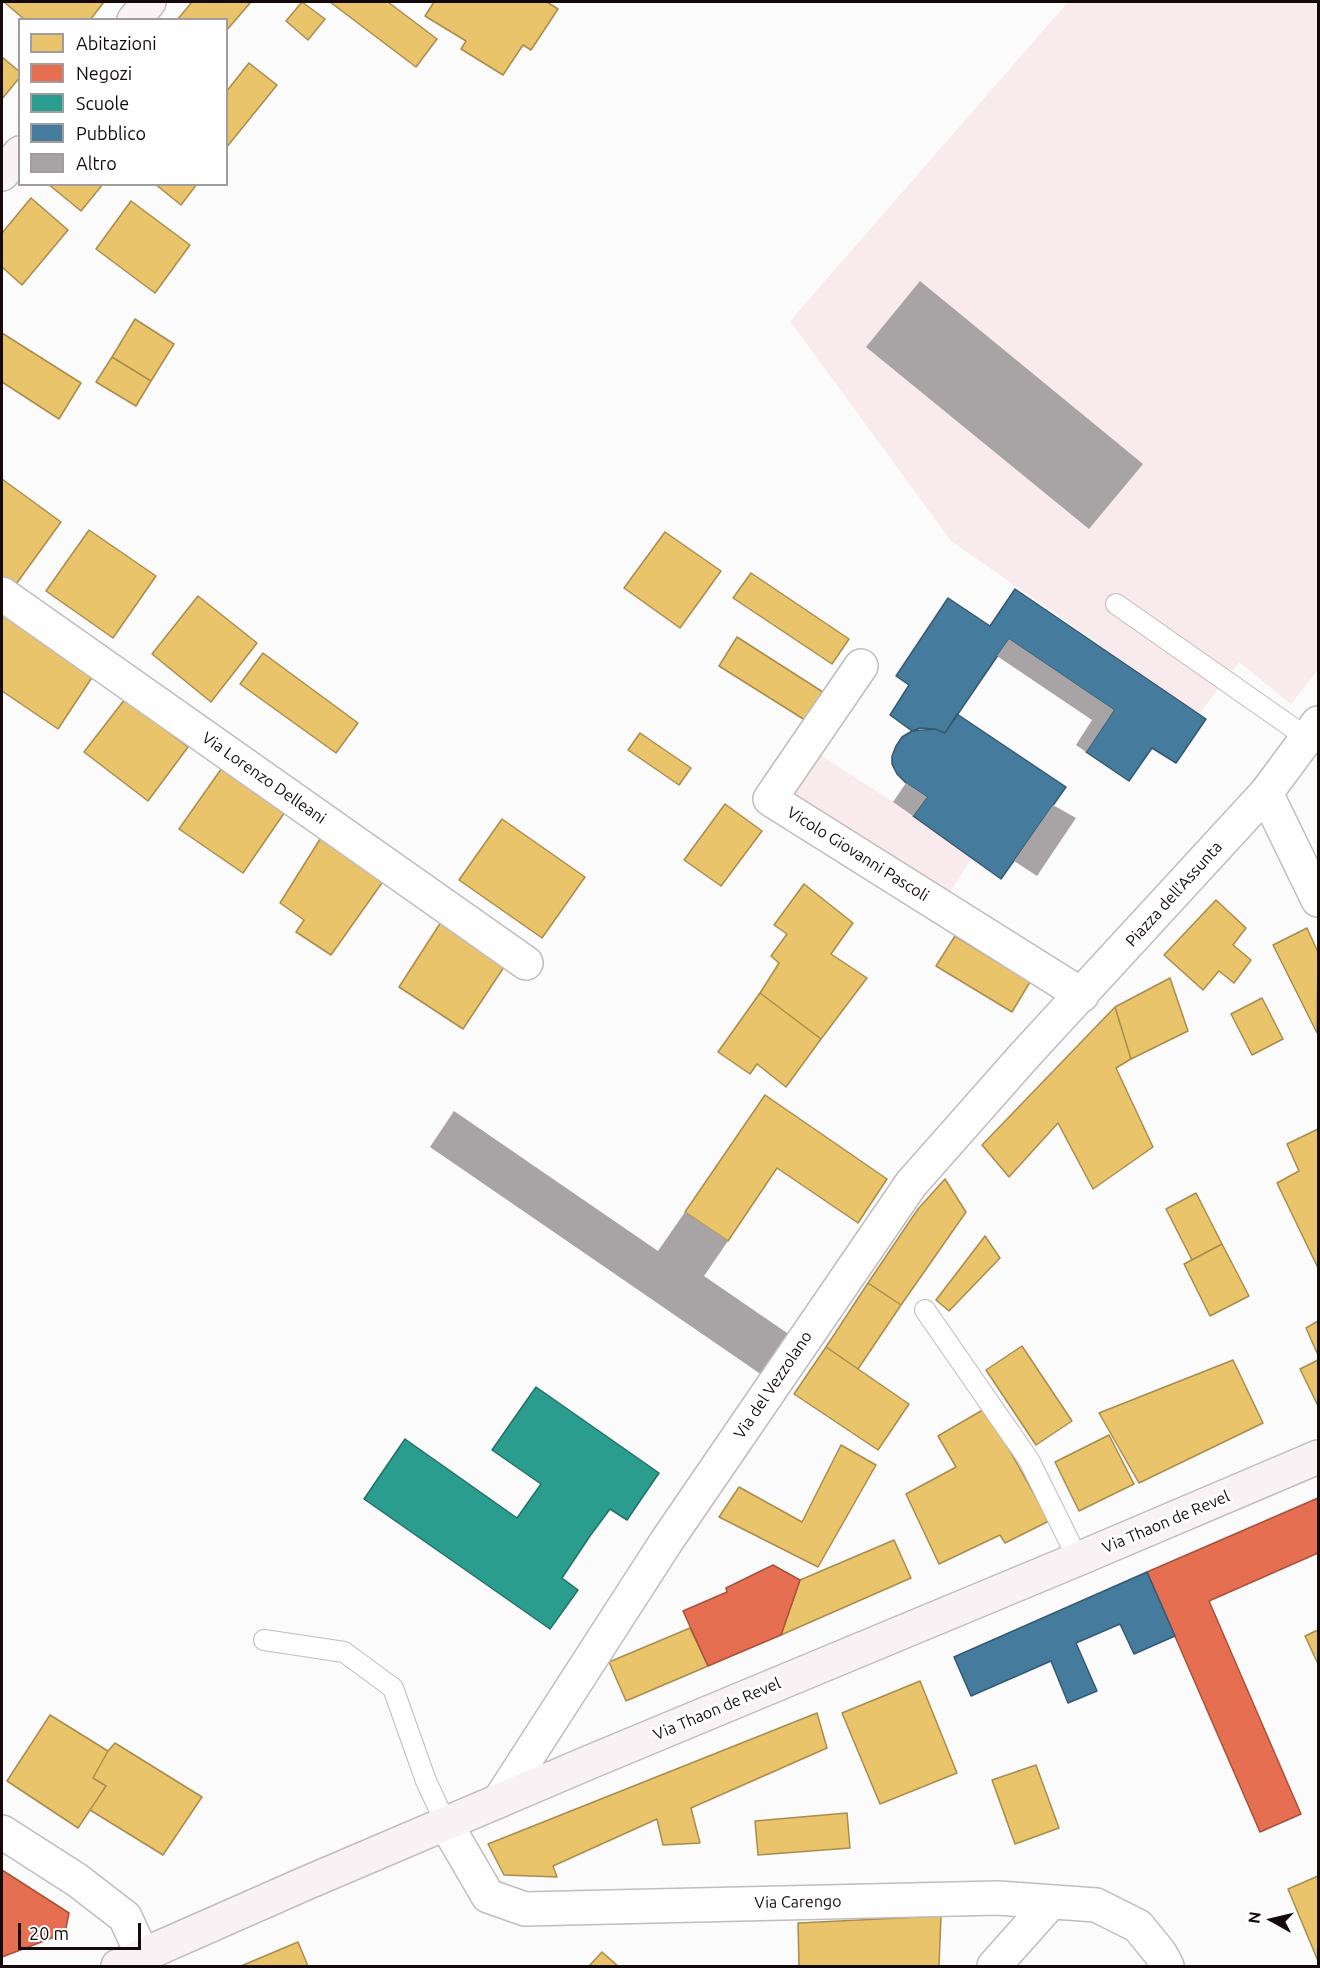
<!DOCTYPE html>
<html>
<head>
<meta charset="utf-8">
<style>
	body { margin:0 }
	#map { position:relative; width:1320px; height:1968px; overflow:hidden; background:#fbfbfb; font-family:Ubuntu,sans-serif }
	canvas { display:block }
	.frame { position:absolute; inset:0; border:3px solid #140a0c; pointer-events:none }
	.legend { position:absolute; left:18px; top:18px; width:210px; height:168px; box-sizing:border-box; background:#fff; border:2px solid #a19d9e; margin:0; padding:8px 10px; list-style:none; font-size:18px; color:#140a0c }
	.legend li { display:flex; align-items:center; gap:12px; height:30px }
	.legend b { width:30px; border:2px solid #a19d9e }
	.north { position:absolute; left:1242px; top:1890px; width:60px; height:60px; -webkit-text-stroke:4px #fff; paint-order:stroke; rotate:278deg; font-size:16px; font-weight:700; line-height:24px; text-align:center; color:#140a0c }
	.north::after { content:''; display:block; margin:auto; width:21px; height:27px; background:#140a0c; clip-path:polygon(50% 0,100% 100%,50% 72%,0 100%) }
	.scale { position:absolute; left:18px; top:1923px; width:123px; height:27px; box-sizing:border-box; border:3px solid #140a0c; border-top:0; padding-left:8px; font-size:18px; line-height:21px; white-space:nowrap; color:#140a0c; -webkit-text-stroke:4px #fff; paint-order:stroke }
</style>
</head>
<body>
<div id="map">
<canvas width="1320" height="1968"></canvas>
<div class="frame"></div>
<ul class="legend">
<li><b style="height:16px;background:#e9c46a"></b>Abitazioni</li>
<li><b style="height:16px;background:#e76f51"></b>Negozi</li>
<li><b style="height:16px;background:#2a9d8f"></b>Scuole</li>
<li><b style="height:16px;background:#457b9d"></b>Pubblico</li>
<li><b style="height:16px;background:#a8a3a4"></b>Altro</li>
</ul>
<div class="north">N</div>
<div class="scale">20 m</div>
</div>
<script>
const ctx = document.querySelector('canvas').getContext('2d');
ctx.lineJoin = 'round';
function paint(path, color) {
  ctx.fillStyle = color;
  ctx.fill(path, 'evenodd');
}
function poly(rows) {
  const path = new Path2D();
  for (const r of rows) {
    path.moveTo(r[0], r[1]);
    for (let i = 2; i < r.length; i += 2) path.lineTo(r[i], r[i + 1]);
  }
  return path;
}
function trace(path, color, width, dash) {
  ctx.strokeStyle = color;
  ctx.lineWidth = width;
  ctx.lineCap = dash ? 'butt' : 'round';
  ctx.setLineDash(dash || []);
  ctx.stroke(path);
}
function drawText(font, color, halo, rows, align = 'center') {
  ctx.font = font + ' Ubuntu,sans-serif';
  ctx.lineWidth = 6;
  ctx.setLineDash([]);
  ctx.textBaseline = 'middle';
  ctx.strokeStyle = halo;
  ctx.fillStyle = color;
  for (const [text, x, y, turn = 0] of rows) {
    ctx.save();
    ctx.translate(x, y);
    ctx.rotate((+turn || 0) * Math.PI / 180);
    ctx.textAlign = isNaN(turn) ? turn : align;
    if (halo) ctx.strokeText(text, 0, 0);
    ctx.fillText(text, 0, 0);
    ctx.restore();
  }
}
const green = poly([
	[1068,2,1318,2,1318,670,1291,704,1239,662,1199,714,951,541,790,321],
	[814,751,893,802,972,858,943,903,785,792]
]);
const homes = poly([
	[4,2,104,2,90,20,25,20,4,2],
	[192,2,251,2,226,31,226,20,177,20,192,2],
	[302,2,325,19,308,40,286,21,302,2],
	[330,2,388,2,437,39,416,67,330,2],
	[434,2,547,2,558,9,531,50,523,45,503,75,461,49,466,41,425,16,434,2],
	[2,57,20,72,20,77,2,99,2,57],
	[249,63,277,85,226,148,226,92,249,63],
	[48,184,103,184,81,211,48,184],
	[155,184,197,184,181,205,155,184],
	[31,198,68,230,22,285,2,267,2,233,31,198],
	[131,201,190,245,155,293,96,249,131,201],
	[135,319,174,344,151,381,112,357,135,319],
	[2,333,81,383,59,419,2,382,2,333],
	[112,357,151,381,136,406,96,382,112,357],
	[2,479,61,522,14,587,2,578,2,479],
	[89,530,156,576,113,638,46,591,89,530],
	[665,532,721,571,680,628,624,588,665,532],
	[751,573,849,639,832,664,733,598,751,573],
	[198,596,257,643,211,702,152,654,198,596],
	[2,614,93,676,58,729,2,691,2,614],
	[737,637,826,694,808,722,719,666,737,637],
	[263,653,358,723,336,753,240,684,263,653],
	[125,699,188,747,148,801,84,752,125,699],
	[640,733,691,768,679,785,628,750,640,733],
	[224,765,287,809,243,873,179,829,224,765],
	[725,804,762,831,721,886,684,860,725,804],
	[502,819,585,877,542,938,459,880,502,819],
	[322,836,384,880,331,955,296,932,304,920,280,903,322,836],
	[804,884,853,923,831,954,867,978,821,1039,760,993,779,963,771,956,787,934,774,925,804,884],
	[1216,900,1246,928,1233,945,1251,960,1234,983,1219,971,1203,990,1164,955,1216,900],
	[441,922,506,964,463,1029,399,987,441,922],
	[1307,928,1318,952,1317,1033,1273,945,1307,928],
	[955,936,1030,982,1012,1012,936,966,955,936],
	[1170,978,1188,1031,1131,1059,1115,1007,1170,978],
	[760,993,821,1039,786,1087,757,1064,750,1074,718,1052,760,993],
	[1262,998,1283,1039,1252,1055,1231,1014,1262,998],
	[1115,1007,1131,1059,1116,1068,1153,1147,1093,1189,1058,1123,1009,1177,982,1145,1115,1007],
	[765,1095,887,1179,858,1223,777,1168,728,1241,685,1212,765,1095],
	[1318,1129,1318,1268,1277,1183,1299,1171,1287,1144,1318,1129],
	[945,1179,966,1212,901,1305,868,1283,918,1209,945,1179],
	[1196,1193,1222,1244,1192,1260,1166,1209,1196,1193],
	[985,1236,1000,1258,949,1311,936,1300,985,1236],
	[1222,1244,1249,1296,1210,1316,1184,1264,1222,1244],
	[868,1283,901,1305,858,1369,826,1347,868,1283],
	[1318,1321,1318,1355,1306,1328,1318,1321],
	[1022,1346,1072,1421,1036,1445,986,1370,1022,1346],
	[826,1347,909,1404,878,1450,794,1394,826,1347],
	[1233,1360,1263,1423,1139,1483,1099,1413,1233,1360],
	[1318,1360,1318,1406,1300,1369,1318,1360],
	[986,1408,1049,1521,1005,1543,1000,1535,939,1564,906,1494,956,1467,938,1436,986,1408],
	[1109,1435,1134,1484,1079,1511,1055,1462,1109,1435],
	[841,1445,876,1465,818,1567,719,1517,739,1487,802,1522,841,1445],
	[894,1540,911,1578,781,1635,800,1580,894,1540],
	[690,1628,708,1666,626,1701,609,1662,690,1628],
	[1318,1630,1318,1664,1305,1636,1318,1630],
	[920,1681,957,1773,880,1804,842,1713,920,1681],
	[817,1713,827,1748,691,1808,700,1843,663,1845,657,1819,553,1866,557,1877,504,1875,488,1844,817,1713],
	[50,1715,108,1751,93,1778,106,1786,78,1828,7,1781,50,1715],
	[115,1743,202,1797,163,1855,90,1810,106,1786,93,1778,108,1751,115,1743],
	[1036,1765,1059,1828,1015,1844,992,1780,1036,1765],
	[847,1813,850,1848,758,1855,755,1821,847,1813],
	[1318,1876,1318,1961,1288,1889,1318,1876],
	[941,1916,939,1966,799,1966,798,1923,941,1916],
	[298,1942,308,1966,241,1966,298,1942],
	[602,1952,618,1966,589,1966,602,1952]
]);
const shops = poly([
	[1318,1498,1318,1553,1209,1601,1301,1814,1260,1832,1147,1572,1318,1498],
	[773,1565,800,1580,781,1635,708,1666,683,1611,727,1592,726,1588,773,1565],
	[2,1870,69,1913,65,1933,2,1957,2,1870]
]);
const schools = poly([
	[536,1387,659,1473,627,1520,610,1509,590,1536,562,1578,578,1590,550,1629,364,1499,405,1439,517,1518,541,1484,492,1450,536,1387]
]);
const public = poly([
	[1015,589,1206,719,1176,763,1152,748,1129,781,1086,752,1114,710,1009,639,945,733,935,729,912,731,890,715,909,685,896,676,948,598,990,626,1015,589],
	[957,714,1066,787,1001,879,913,816,927,797,906,783,897,774,892,764,892,756,896,746,902,737,912,731,920,728,935,729,945,733,957,714],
	[1147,1572,1175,1636,1134,1654,1120,1624,1076,1643,1097,1691,1068,1703,1051,1661,971,1696,954,1657,1147,1572]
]);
const building = poly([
	[920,281,1143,464,1089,529,866,347],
	[1009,639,1114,710,1086,752,1076,745,1092,720,997,656],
	[906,783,927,797,913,816,893,802],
	[1053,805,1076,818,1037,876,1014,861],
	[454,1111,658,1251,685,1212,728,1241,704,1276,790,1335,762,1375,430,1147]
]);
const lane = poly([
	[1116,604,1306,737],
	[925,1310,1029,1460,1078,1559],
	[264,1640,344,1652,393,1688,426,1781,446,1824]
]);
const street = poly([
	[2,594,526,963],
	[861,666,770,799,1082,995],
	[1266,793,1318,900],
	[499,1801,666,1542,911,1184,1024,1056,1266,793,1318,723],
	[446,1824,488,1896,525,1909,998,1898,1096,1905,1138,1926,1160,1953,1167,1966],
	[2,1832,77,1880,125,1917,143,1956],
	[994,1966,1051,1902]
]);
const secondary = poly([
	[134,20,149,2],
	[2,174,20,153],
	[118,1966,304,1884,590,1762,1078,1559,1318,1457]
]);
const streetNames = [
	["Via Lorenzo Delleani",264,778,35],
	["Vicolo Giovanni Pascoli",858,854,32],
	["Piazza dell'Assunta",1174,894,-48],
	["Via del Vezzolano",773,1385,-56],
	["Via Thaon de Revel",1166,1522,-23],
	["Via Thaon de Revel",717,1709,-23],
	["Via Carengo",798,1902,-1]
];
paint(green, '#f9eaed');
paint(homes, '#e9c46a');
trace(homes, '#a98c4e', 1.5);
paint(shops, '#e76f51');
trace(shops, '#a8513c', 1.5);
paint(schools, '#2a9d8f');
trace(schools, '#237168', 1.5);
paint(public, '#457b9d');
trace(public, '#365972', 1.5);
paint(building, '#a8a3a4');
trace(lane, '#c1bcbd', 22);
trace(street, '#c1bcbd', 36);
trace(secondary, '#c1bcbd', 36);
trace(lane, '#fefefe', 20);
trace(street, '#fefefe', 33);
trace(secondary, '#f8f2f4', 33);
drawText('16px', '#140a0c', '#fff', streetNames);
</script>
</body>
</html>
